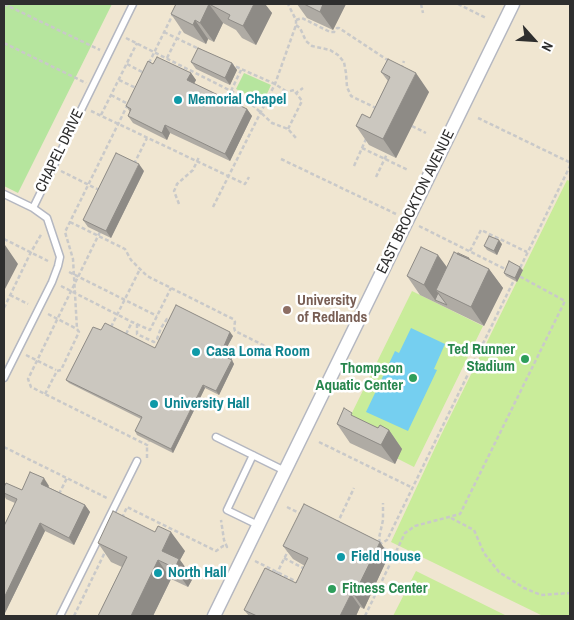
<!DOCTYPE html>
<html>
<head>
<meta charset="utf-8">
<style>
	body { margin:0 }
	#map { position:relative; width:574px; height:620px; overflow:hidden; background:#efe9e1; font-family:"Archivo Narrow",sans-serif }
	canvas { display:block }
	.frame { position:absolute; inset:0; border:5px solid #2e2e2e; pointer-events:none }
	.north { position:absolute; left:509px; top:15px; width:50px; height:50px; -webkit-text-stroke:4px #fff; paint-order:stroke; rotate:116deg; font-size:14px; font-weight:700; line-height:20px; text-align:center; color:#2e2e2e }
	.north::after { content:''; display:block; margin:auto; width:18px; height:22px; background:#2e2e2e; clip-path:polygon(50% 0,100% 100%,50% 72%,0 100%) }
</style>
</head>
<body>
<div id="map">
<canvas width="574" height="620"></canvas>
<div class="frame"></div>
<div class="north">N</div>
</div>
<script>
const ctx = document.querySelector('canvas').getContext('2d');
ctx.lineJoin = 'round';
function paint(path, color) {
  ctx.fillStyle = color;
  ctx.fill(path, 'evenodd');
}
function poly(rows) {
  const path = new Path2D();
  for (const r of rows) {
    path.moveTo(r[0], r[1]);
    for (let i = 2; i < r.length; i += 2) path.lineTo(r[i], r[i + 1]);
  }
  return path;
}
function trace(path, color, width, dash) {
  ctx.strokeStyle = color;
  ctx.lineWidth = width;
  ctx.lineCap = dash ? 'butt' : 'round';
  ctx.setLineDash(dash || []);
  ctx.stroke(path);
}
function drawText(font, color, halo, rows, align = 'center') {
  ctx.font = font + ' "Archivo Narrow",sans-serif';
  ctx.lineWidth = 5;
  ctx.setLineDash([]);
  ctx.textBaseline = 'middle';
  ctx.strokeStyle = halo;
  ctx.fillStyle = color;
  for (const [text, x, y, turn = 0] of rows) {
    ctx.save();
    ctx.translate(x, y);
    ctx.rotate((+turn || 0) * Math.PI / 180);
    ctx.textAlign = isNaN(turn) ? turn : align;
    if (halo) ctx.strokeText(text, 0, 0);
    ctx.fillText(text, 0, 0);
    ctx.restore();
  }
}
const education = poly([
	[4,4,570,4,570,616,4,616]
]);
const green = poly([
	[4,4,112,4,18,193,4,186],
	[244,73,271,85,266,96,253,100,248,95,236,89]
]);
const pitch = poly([
	[567,180,570,181,570,616,543,616,391,542,441,435],
	[412,291,483,326,414,467,343,431],
	[416,571,507,616,393,616]
]);
const water = poly([
	[411,328,445,344,434,369,437,370,408,431,366,412,395,351,399,353]
]);
const path = poly([
	[4,4,100,50],
	[421,4,423,13],
	[458,4,486,18],
	[296,20,302,18,330,32,334,32,337,28,339,28,389,61],
	[296,25,300,28,306,41,312,46,330,50,338,55,344,62,346,73,347,87,351,96,378,109],
	[164,32,201,50],
	[126,38,245,98,272,123,288,129,296,138],
	[4,43,86,83],
	[167,58,182,28],
	[149,63,173,14],
	[127,64,144,73],
	[230,64,275,84,287,92],
	[401,69,404,61],
	[119,80,136,88],
	[231,91,241,70],
	[111,95,128,104],
	[254,106,287,92,294,90,296,93,303,88],
	[91,111,245,184,249,177],
	[101,115,137,43],
	[478,118,569,162,570,166,520,268],
	[412,126,426,133],
	[288,129,302,101,296,93],
	[362,148,408,170],
	[281,159,396,214],
	[134,164,147,138],
	[354,166,366,139],
	[61,171,101,191],
	[376,177,387,154],
	[179,204,174,191,176,187,177,184,193,170,199,157],
	[213,207,275,84,296,25,296,20,288,4],
	[70,222,125,249,131,260,147,276,233,319,235,322,234,327,235,331,279,353],
	[419,226,507,270],
	[100,232,28,379,31,387,147,445,149,441],
	[4,239,48,261],
	[470,251,481,230,527,252],
	[69,272,157,316],
	[61,286,132,322,150,330,171,288],
	[10,295,28,304],
	[4,308,31,252,42,233],
	[48,314,77,329],
	[137,324,137,334,154,342,157,339,161,328,167,319,171,319],
	[111,327,140,269],
	[126,334,132,322],
	[26,355,56,370],
	[45,394,57,371,61,370,79,332,77,329,73,259,65,232,127,106],
	[319,442,413,488],
	[4,447,107,498],
	[147,458,147,445],
	[59,494,67,478],
	[287,507,301,514],
	[122,518,127,507,216,551,223,546,227,547,224,540,221,520],
	[451,518,474,530,484,553,499,572,524,588,541,595,570,593],
	[337,524,354,488],
	[380,543,379,538,383,520,383,503],
	[379,545,380,544,387,540,515,278],
	[383,548,395,554,399,559],
	[284,558,305,569],
	[255,561,299,583],
	[276,575,288,551],
	[74,616,106,550],
	[365,616,405,533,415,526,460,514,565,301,519,276]
]);
const lane = poly([
	[4,194,33,208,47,218,60,257,58,266,52,282,4,378],
	[33,208,133,4],
	[216,437,285,471],
	[253,455,227,510,258,525],
	[60,616,137,461]
]);
const street = poly([
	[214,616,513,4]
]);
const wall = poly([
	[176,4,265,4,272,13,256,45,242,38,236,30,223,23,214,42,208,39,206,44,184,33,171,14],
	[297,4,346,4,333,30,307,18],
	[191,62,232,63,237,70,230,85,196,69],
	[153,64,191,73,196,80,194,84,247,109,252,116,230,161,170,133,167,140,133,123,128,116,130,112,126,106],
	[381,72,429,92,396,158,369,145,356,126,370,118,388,81],
	[144,171,111,238,88,227,83,220],
	[502,244,497,255,487,250,484,246],
	[470,260,489,269,503,288,484,326,420,295,407,276,447,267],
	[523,270,517,282,506,276,504,273],
	[101,330,155,348,233,336,227,347,232,350,235,353,231,360,234,364,219,395,205,388,173,453,137,435,135,431,141,419,69,383,66,380],
	[356,418,378,428,389,430,402,449,395,464,350,443,337,424],
	[49,486,48,487,85,505,90,512,74,545,45,531,4,615,4,526,15,503,6,499,4,495,4,487,22,490],
	[98,543,185,551,180,560,193,578,188,587,171,579,153,616,98,616,122,567,111,562],
	[283,546,389,555,364,609,360,607,356,616,249,616,244,610,296,583,305,566,293,559]
]);
const shadedWall = poly([
	[209,4,223,23,214,42,200,23],
	[254,4,265,4,272,13,256,45,243,26],
	[323,4,346,4,333,30,320,12],
	[195,20,208,39,206,44,193,25],
	[232,63,237,70,230,85,225,78],
	[191,73,196,80,192,87,187,80],
	[416,73,429,92,396,158,383,139],
	[247,109,252,116,230,161,225,154],
	[165,125,170,133,167,140,162,133],
	[139,164,144,171,111,238,106,231],
	[499,240,502,244,497,255,494,251],
	[5,245,18,264,5,289,4,287,4,246],
	[438,255,452,274,436,290,441,297,435,300,424,285],
	[520,267,523,270,517,282,515,278],
	[489,269,503,288,484,326,471,307],
	[230,332,233,336,226,349,224,346],
	[232,350,235,353,230,362,228,358],
	[232,360,234,364,219,395,216,391],
	[203,385,205,388,173,453,171,449],
	[389,430,402,449,395,464,381,445],
	[44,478,49,486,46,491,41,484],
	[85,505,90,512,74,545,69,538],
	[40,523,45,531,4,615,4,598],
	[171,532,185,551,180,560,193,578,188,587,162,551],
	[380,542,389,555,364,609,354,595],
	[158,560,171,579,153,616,131,616],
	[351,594,360,607,356,616,340,616]
]);
const building = poly([
	[176,4,254,4,243,26,228,19,230,15,209,4,200,23,195,20,193,25,171,14,176,4],
	[304,4,323,4,320,12,304,4],
	[198,48,232,63,225,78,191,62,198,48],
	[157,57,191,73,187,80,247,109,225,154,165,125,162,133,128,116,131,109,126,106,148,61,153,64,157,57],
	[388,59,416,73,383,139,356,126,362,114,370,118,390,77,381,72,388,59],
	[116,153,139,164,106,231,83,220,116,153],
	[489,236,499,240,494,251,484,246,489,236],
	[421,247,438,255,424,285,407,276,421,247],
	[454,252,489,269,471,307,436,290,454,252],
	[458,253,469,258,469,259,457,254,458,253],
	[509,261,520,267,515,278,504,273,509,261],
	[438,293,447,305,435,300,438,293],
	[176,305,230,332,224,346,232,350,228,358,232,360,216,391,203,385,171,449,135,431,142,417,66,380,93,327,101,330,105,323,155,348,176,305],
	[344,408,352,413,351,415,378,428,380,425,389,430,381,445,337,424,344,408],
	[30,472,44,478,41,484,85,505,69,538,40,523,4,598,4,526,17,499,4,493,4,487,6,483,22,490,30,472],
	[304,504,380,542,354,595,351,594,340,616,257,616,244,610,265,568,296,583,308,558,283,546,304,504],
	[113,511,155,532,158,526,171,532,162,551,179,559,175,568,158,560,131,616,98,616,127,557,98,543,113,511]
]);
const markers = [
	[178,100,5,"#0f9aa8"],
	[287,310,5,"#8d6e63"],
	[196,352,5,"#0f9aa8"],
	[525,359,5,"#2e9e5b"],
	[413,378,5,"#2e9e5b"],
	[154,404,5,"#0f9aa8"],
	[341,557,5,"#0f9aa8"],
	[158,573,5,"#0f9aa8"],
	[332,589,5,"#2e9e5b"]
];
const cultureNames = [
	["Memorial Chapel",188,100],
	["Casa Loma Room",206,352],
	["University Hall",164,404],
	["Field House",351,557],
	["North Hall",168,573]
];
const streetNames = [
	["CHAPEL DRIVE",60,151,-64],
	["EAST BROCKTON AVENUE",416,202,-64]
];
const educationNames = [
	["University",297,301],
	["of Redlands",297,318]
];
const leisureNames = [
	["Ted Runner",515,350],
	["Stadium",515,367],
	["Thompson",403,369],
	["Aquatic Center",403,386],
	["Fitness Center",342,589,"left"]
];
paint(education, '#f0e6d1');
paint(green, '#b6e59e');
paint(pitch, '#c9ec9a');
paint(water, '#75cff0');
trace(lane, '#b4b7c1', 9);
trace(street, '#b4b7c1', 15);
trace(path, '#c9c9c9', 2.5, [4, 2.5]);
trace(lane, '#fff', 6);
trace(street, '#fff', 12);
paint(wall, '#afaba4');
paint(shadedWall, '#8e8b86');
paint(building, '#cbc7bf');
trace(building, '#8e8b86', 1);
for (const [x, y, r, color] of markers) {
  const dot = new Path2D();
  dot.arc(x, y, r, 0, 2 * Math.PI);
  ctx.fillStyle = color;
  ctx.fill(dot);
  trace(dot, '#fff', 2);
}
drawText('bold 15px', '#0d838f', '#fff', cultureNames, 'left');
drawText('15px', '#2e2e2e', '#fff', streetNames);
drawText('bold 15px', '#785e54', '#fff', educationNames, 'left');
drawText('bold 15px', '#27864d', '#fff', leisureNames, 'right');
</script>
</body>
</html>
